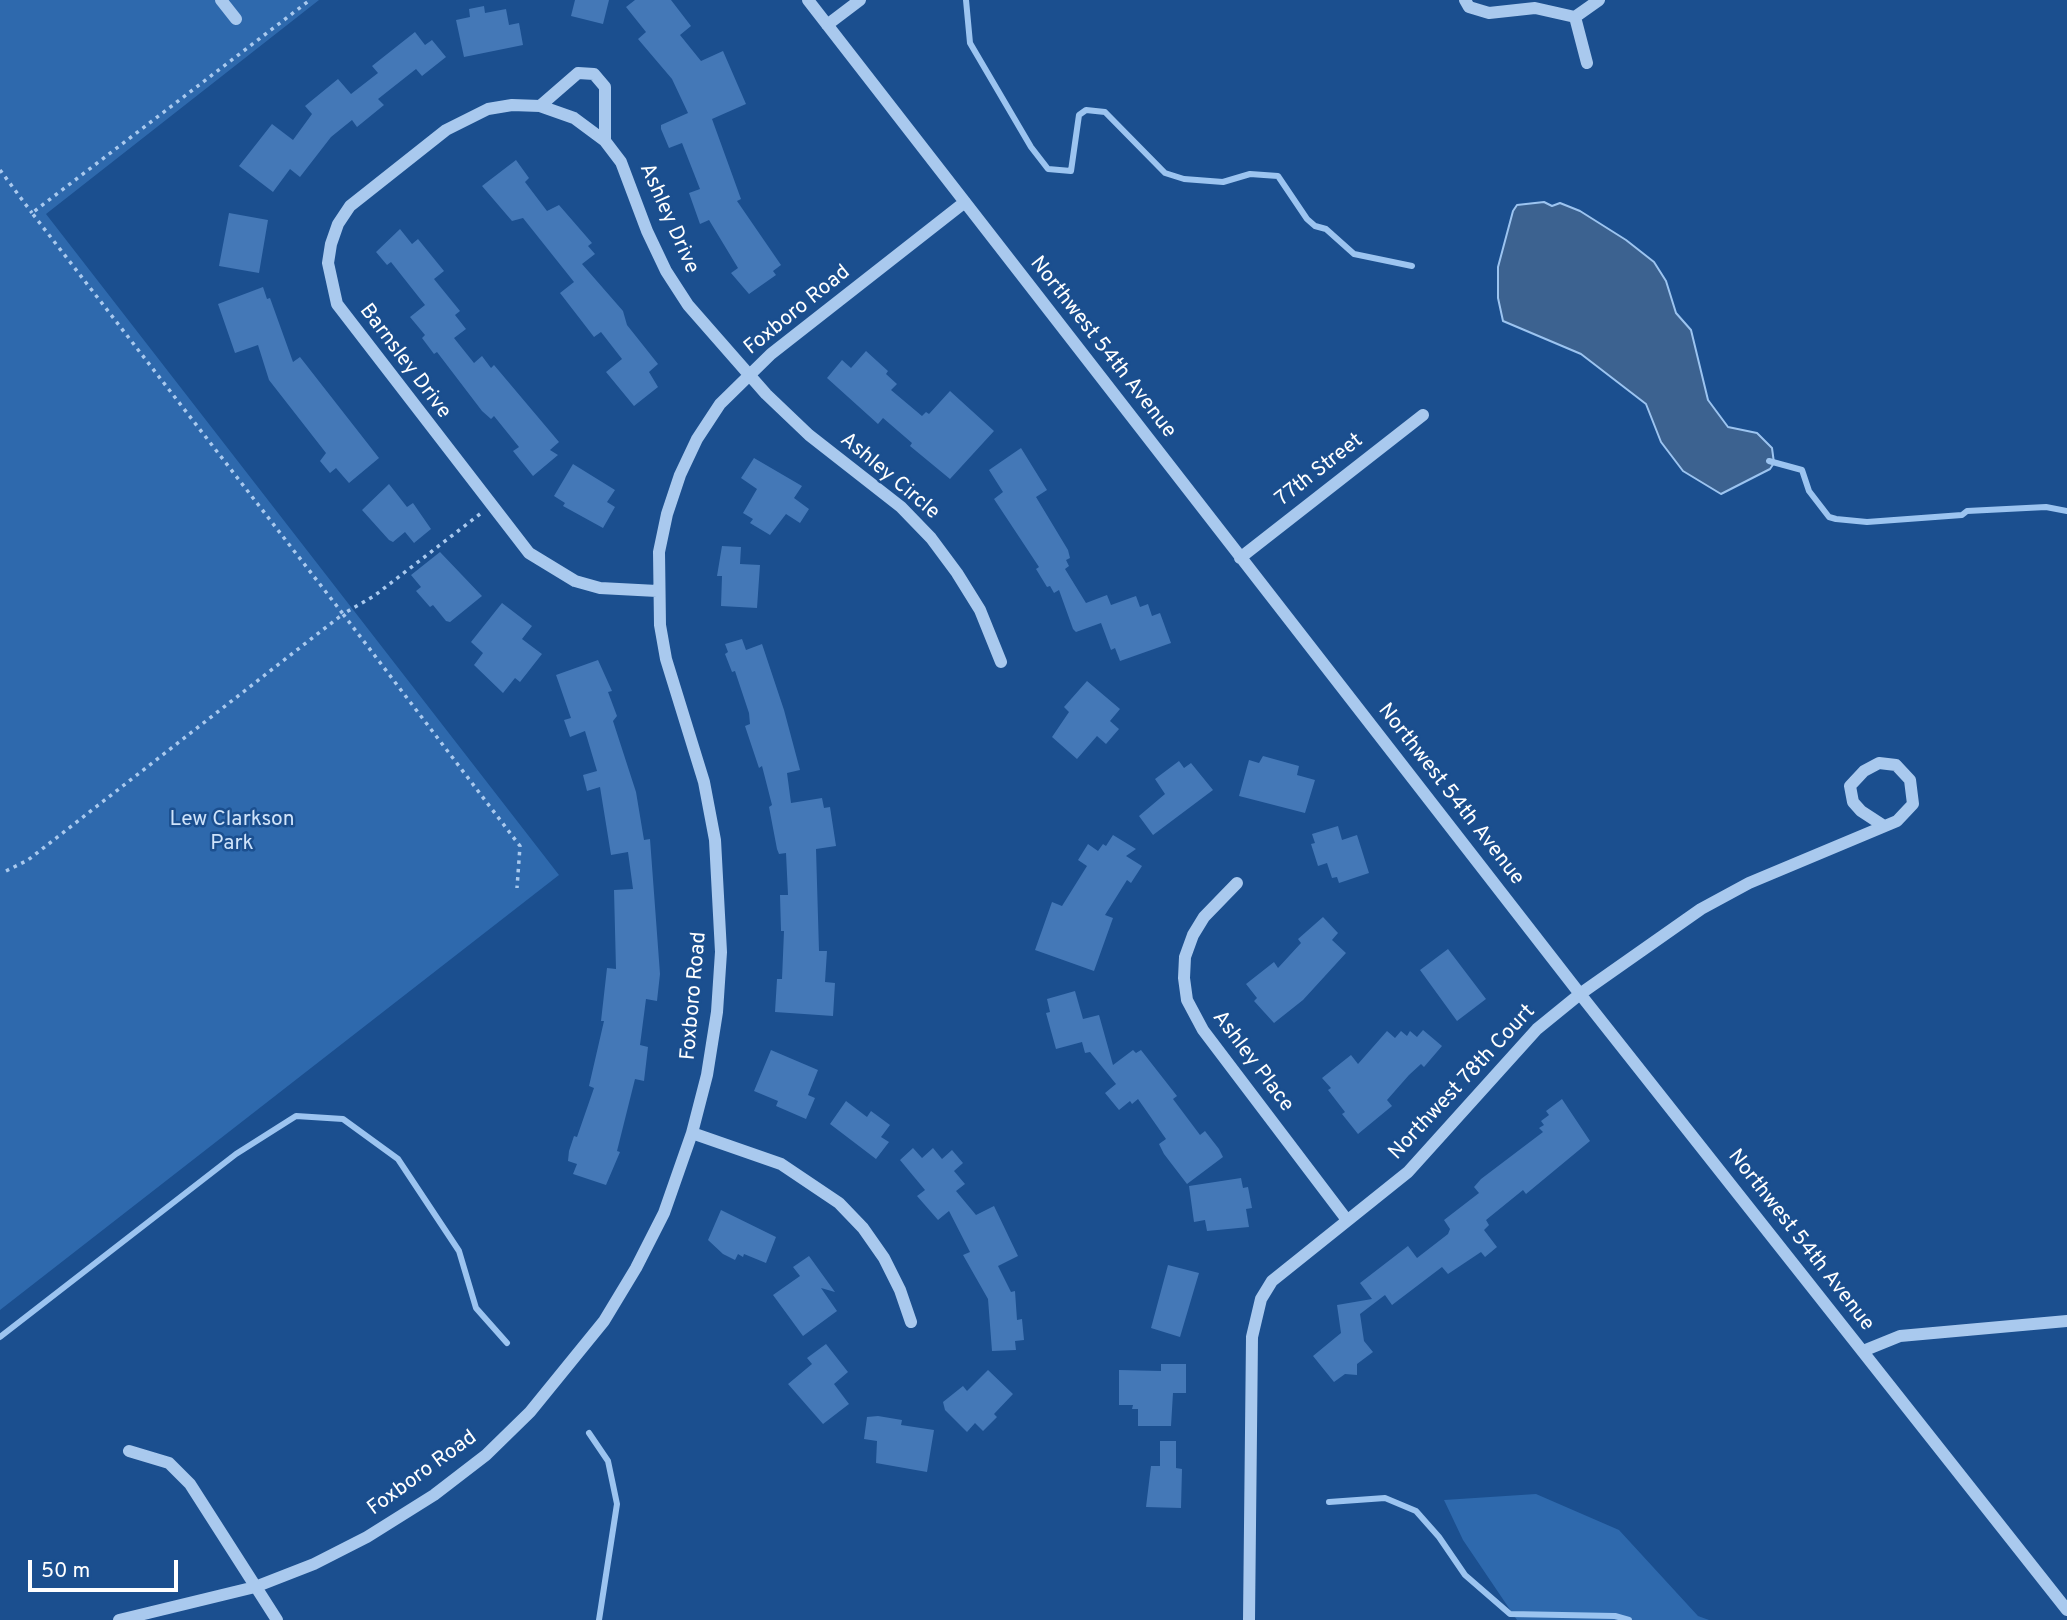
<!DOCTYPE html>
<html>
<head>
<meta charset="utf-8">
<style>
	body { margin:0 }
	#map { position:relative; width:2067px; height:1620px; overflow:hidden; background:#1b4f8f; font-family:Overpass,sans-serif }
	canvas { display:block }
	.scale { position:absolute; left:28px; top:1560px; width:150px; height:32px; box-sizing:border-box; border:4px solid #fff; border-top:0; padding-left:9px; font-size:21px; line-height:24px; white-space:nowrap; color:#fff; -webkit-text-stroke:5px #1b4f8f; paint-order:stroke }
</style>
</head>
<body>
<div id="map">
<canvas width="2067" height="1620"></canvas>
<div class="scale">50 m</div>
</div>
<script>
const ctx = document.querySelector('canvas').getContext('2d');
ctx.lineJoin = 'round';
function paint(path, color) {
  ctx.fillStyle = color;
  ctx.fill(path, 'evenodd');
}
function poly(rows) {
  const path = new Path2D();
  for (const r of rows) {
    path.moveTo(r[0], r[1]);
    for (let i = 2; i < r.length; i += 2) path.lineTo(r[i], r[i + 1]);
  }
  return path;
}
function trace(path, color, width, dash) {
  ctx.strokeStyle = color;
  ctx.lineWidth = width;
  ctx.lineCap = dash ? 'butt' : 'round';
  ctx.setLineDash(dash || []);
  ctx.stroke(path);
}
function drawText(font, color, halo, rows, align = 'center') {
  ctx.font = font + ' Overpass,sans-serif';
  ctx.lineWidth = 5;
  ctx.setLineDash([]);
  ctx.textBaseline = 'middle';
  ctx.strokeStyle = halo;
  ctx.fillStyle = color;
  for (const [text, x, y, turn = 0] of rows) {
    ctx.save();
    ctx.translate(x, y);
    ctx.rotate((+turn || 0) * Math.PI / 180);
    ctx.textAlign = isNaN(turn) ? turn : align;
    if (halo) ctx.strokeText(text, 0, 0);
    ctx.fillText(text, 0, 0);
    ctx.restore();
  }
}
const green = poly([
	[0,0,319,0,46,214,559,875,0,1310],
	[1536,1494,1619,1530,1698,1616,1709,1620,1517,1620,1463,1540,1444,1500]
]);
const water = poly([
	[1544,202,1552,206,1560,203,1580,211,1626,240,1654,262,1666,281,1676,313,1691,330,1708,400,1728,427,1757,433,1772,448,1774,463,1770,469,1721,494,1683,471,1661,442,1646,404,1581,354,1503,321,1498,298,1498,267,1513,211,1517,205,1544,202]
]);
const stream = poly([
	[966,0,970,43,1031,147,1048,169,1071,171,1079,115,1086,110,1105,112,1165,173,1184,179,1223,182,1250,174,1278,176,1307,219,1315,226,1326,229,1354,254,1412,266],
	[1769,461,1802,470,1809,491,1829,517,1836,519,1867,522,1962,515,1967,511,2046,507,2067,511],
	[0,1337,236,1154,296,1116,343,1119,398,1159,459,1251,476,1308,507,1343],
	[589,1433,608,1461,617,1504,599,1620],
	[1329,1502,1385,1498,1416,1511,1439,1537,1465,1575,1510,1614,1615,1616,1629,1620]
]);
const building = poly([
	[575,0,609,0,603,24,571,16],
	[635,0,671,0,691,26,680,35,701,61,723,51,746,104,712,119,741,199,737,201,781,265,773,271,776,275,749,294,731,273,738,268,709,220,700,224,689,193,700,189,682,143,669,148,661,129,661,125,688,113,672,79,638,39,646,32,626,7],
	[484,6,485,13,506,9,509,25,519,23,523,45,464,57,456,20,470,17,469,9],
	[415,32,425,45,432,40,446,57,422,76,416,69,378,99,384,105,357,127,352,120,331,137,300,177,290,169,273,192,239,166,272,124,293,140,312,114,305,106,338,79,351,94,378,73,372,66],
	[516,160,529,178,525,182,547,211,559,205,592,243,588,246,595,254,582,264,623,311,627,325,658,364,649,372,658,387,634,406,606,372,622,359,601,332,594,337,560,293,574,282,523,218,512,221,482,186],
	[229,213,268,220,259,273,219,266],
	[400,229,412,244,418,239,444,271,434,279,460,311,455,315,466,329,454,338,474,363,482,356,491,368,494,365,559,442,550,450,558,455,533,476,513,451,519,447,494,416,491,419,482,411,437,352,434,354,422,338,425,335,410,317,425,305,391,262,387,265,376,252],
	[263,287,267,299,270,298,293,362,300,357,379,458,349,483,336,468,330,473,320,461,326,453,269,380,258,345,235,353,218,304],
	[866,351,888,371,886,374,897,384,891,390,922,416,926,412,929,414,950,391,994,431,950,479,910,446,912,443,883,418,878,424,827,378,842,360,851,368],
	[1021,448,1047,490,1036,497,1068,550,1070,558,1066,560,1069,566,1065,569,1086,603,1107,595,1111,605,1136,596,1140,607,1148,604,1152,616,1160,613,1171,643,1120,661,1115,648,1111,650,1101,623,1076,632,1073,629,1059,590,1054,593,1050,586,1047,587,1036,569,1039,567,994,499,1003,492,989,470],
	[754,458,802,486,794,498,809,509,800,523,786,514,770,535,750,523,753,519,743,513,757,489,741,478],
	[573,464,615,490,607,502,615,507,603,528,563,506,565,503,554,496],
	[389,484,407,507,413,503,431,529,414,543,405,532,393,542,389,540,362,510],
	[722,546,741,547,740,564,760,565,757,608,721,606,722,576,717,576],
	[440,552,482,596,450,622,446,621,433,605,430,607,416,591,421,587,411,575],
	[502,603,532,626,522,639,542,654,520,682,515,678,503,693,474,665,483,653,471,642],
	[742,639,746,650,762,644,784,710,800,770,787,773,791,803,822,798,824,808,830,807,836,846,816,849,819,951,827,951,825,982,835,983,833,1016,775,1012,777,979,782,979,784,931,781,931,780,895,788,895,786,853,779,854,777,849,769,807,772,805,762,766,759,768,745,726,750,724,749,713,735,671,732,672,725,654,728,652,725,644],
	[598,660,612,691,608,692,617,716,613,721,636,792,644,840,650,839,660,974,657,1001,646,999,640,1045,648,1047,644,1081,635,1079,617,1151,620,1152,606,1185,573,1174,577,1164,568,1161,569,1151,574,1136,577,1137,594,1088,589,1086,604,1021,601,1021,607,968,616,969,614,890,633,889,628,852,611,855,600,787,587,791,583,775,597,771,585,731,570,737,564,720,571,718,556,675],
	[1087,681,1120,709,1110,721,1119,729,1106,744,1097,736,1077,759,1052,737,1069,712,1064,707],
	[1263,756,1299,766,1297,775,1315,780,1305,813,1239,796,1249,760,1259,763],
	[1179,761,1184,768,1191,763,1213,790,1153,835,1139,816,1165,794,1155,779],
	[1338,826,1342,840,1357,835,1369,873,1339,883,1337,877,1332,878,1327,863,1318,866,1311,844,1315,843,1312,834],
	[1113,835,1136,849,1126,856,1142,866,1131,883,1127,880,1105,915,1113,918,1094,971,1035,950,1052,902,1062,906,1087,866,1078,860,1088,844,1098,851,1103,844,1106,846],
	[1323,917,1338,933,1332,940,1346,953,1303,1000,1274,1023,1254,1001,1257,998,1246,984,1274,962,1278,968,1301,943,1298,939],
	[1448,949,1486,999,1457,1021,1420,970],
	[1075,991,1083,1019,1099,1015,1113,1065,1133,1050,1136,1053,1141,1050,1177,1096,1173,1099,1200,1135,1205,1131,1219,1149,1223,1157,1187,1184,1164,1154,1159,1144,1166,1139,1138,1099,1132,1104,1130,1101,1119,1110,1105,1093,1116,1084,1090,1052,1085,1053,1082,1042,1056,1049,1046,1013,1050,1012,1047,999],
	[1423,1030,1442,1046,1424,1067,1421,1064,1409,1075,1387,1100,1392,1106,1358,1134,1342,1114,1345,1112,1328,1090,1331,1088,1322,1078,1351,1055,1358,1064,1387,1031,1395,1038,1401,1031,1407,1036,1410,1031,1417,1037],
	[771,1050,818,1070,808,1095,815,1098,806,1119,776,1106,778,1101,754,1091],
	[1562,1099,1590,1141,1526,1194,1523,1190,1486,1220,1489,1225,1484,1230,1497,1247,1485,1257,1481,1252,1448,1274,1442,1267,1392,1305,1385,1295,1360,1314,1364,1341,1373,1352,1357,1364,1357,1375,1345,1374,1334,1382,1313,1356,1341,1333,1337,1305,1372,1299,1360,1283,1408,1246,1417,1258,1448,1234,1450,1229,1444,1220,1479,1193,1474,1187,1481,1179,1543,1132,1539,1128,1544,1125,1541,1121,1549,1115,1546,1111],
	[846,1101,867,1117,871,1111,890,1125,881,1137,889,1142,876,1159,830,1124],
	[913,1148,922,1158,933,1148,942,1159,952,1150,963,1163,954,1171,965,1184,956,1191,976,1215,994,1206,1018,1256,998,1266,1011,1292,1015,1291,1017,1320,1022,1319,1024,1340,1015,1341,1016,1350,992,1351,988,1299,963,1255,970,1252,949,1211,938,1220,917,1196,925,1190,900,1160],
	[1241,1178,1243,1188,1248,1187,1252,1208,1246,1209,1249,1227,1207,1231,1205,1220,1194,1222,1189,1186],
	[721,1210,776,1237,766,1263,744,1254,743,1257,738,1254,735,1260,723,1254,708,1240],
	[809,1256,835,1292,821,1288,837,1311,803,1336,773,1295,800,1276,793,1267],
	[1168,1265,1199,1273,1180,1337,1151,1328],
	[826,1344,848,1372,834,1384,849,1404,823,1424,788,1384,812,1364,807,1358],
	[1161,1364,1186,1364,1186,1393,1173,1393,1171,1426,1138,1426,1138,1409,1132,1409,1133,1405,1119,1405,1119,1370,1161,1371],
	[988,1370,1013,1394,994,1414,997,1417,983,1431,975,1423,967,1432,945,1410,943,1402,963,1386,967,1391],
	[878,1416,902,1420,901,1425,934,1430,927,1472,876,1463,877,1441,864,1439,867,1417],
	[1160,1441,1176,1441,1176,1468,1182,1469,1181,1508,1146,1507,1151,1466,1160,1466]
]);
const path = poly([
	[0,170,32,213],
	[480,514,374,596,343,614,520,846,517,888],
	[6,871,28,860,343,614,32,213,310,0]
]);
const minor = poly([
	[221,0,236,19],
	[808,0,1580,994,2067,1610],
	[1465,0,1469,7,1489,13,1535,8,1575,17,1599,0],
	[1575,17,1587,63],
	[827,25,860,0],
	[540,106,578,73,594,74,605,87,605,141],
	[1240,558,1423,415],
	[657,591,600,588,575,581,529,553,337,304,328,263,331,244,338,224,350,206,446,130,488,109,512,105,540,106,574,118,605,141,621,162,647,231,666,271,688,305,766,394,809,435,901,507,931,538,957,573,980,610,1001,662],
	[1237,883,1204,917,1193,935,1185,957,1184,978,1187,1000,1203,1030,1347,1220],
	[692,1133,781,1164,839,1203,863,1228,884,1258,900,1290,911,1322],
	[1863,1351,1900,1336,2067,1321],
	[129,1451,169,1463,190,1484,277,1620],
	[119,1620,255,1587,314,1564,367,1537,434,1495,486,1455,530,1412,604,1321,636,1268,664,1213,692,1133,707,1075,717,1012,721,952,715,840,704,782,666,659,660,625,659,552,667,514,680,475,697,439,720,404,771,354,965,202],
	[1249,1620,1252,1337,1261,1299,1272,1281,1408,1172,1537,1029,1580,994,1701,909,1749,883,1897,821,1913,804,1910,780,1896,765,1879,763,1864,771,1850,786,1853,802,1861,811,1884,826]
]);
const streetNames = [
	["Ashley Drive",668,219,66],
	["Foxboro Road",798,311,-39],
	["Northwest 54th Avenue",1102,348,52],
	["Barnsley Drive",404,362,53],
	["77th Street",1320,471,-38],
	["Ashley Circle",889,477,40],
	["Northwest 54th Avenue",1450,795,52],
	["Foxboro Road",695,996,-85],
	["Ashley Place",1252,1062,53],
	["Northwest 78th Court",1463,1083,-47],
	["Northwest 54th Avenue",1800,1241,52],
	["Foxboro Road",423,1474,-36]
];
const parkNames = [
	["Lew Clarkson",232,821],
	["Park",232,845]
];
paint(green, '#2e69ad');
paint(water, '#3c6290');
trace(water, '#9cc4f0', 2);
trace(stream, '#9cc4f0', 6);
paint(building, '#4478b7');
trace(path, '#a9c9ee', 3.5, [3.5, 5]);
trace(minor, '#a9c9ee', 12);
drawText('21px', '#fff', '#1b4f8f', streetNames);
drawText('21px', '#cfe3fa', '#1b4f8f', parkNames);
</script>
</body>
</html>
